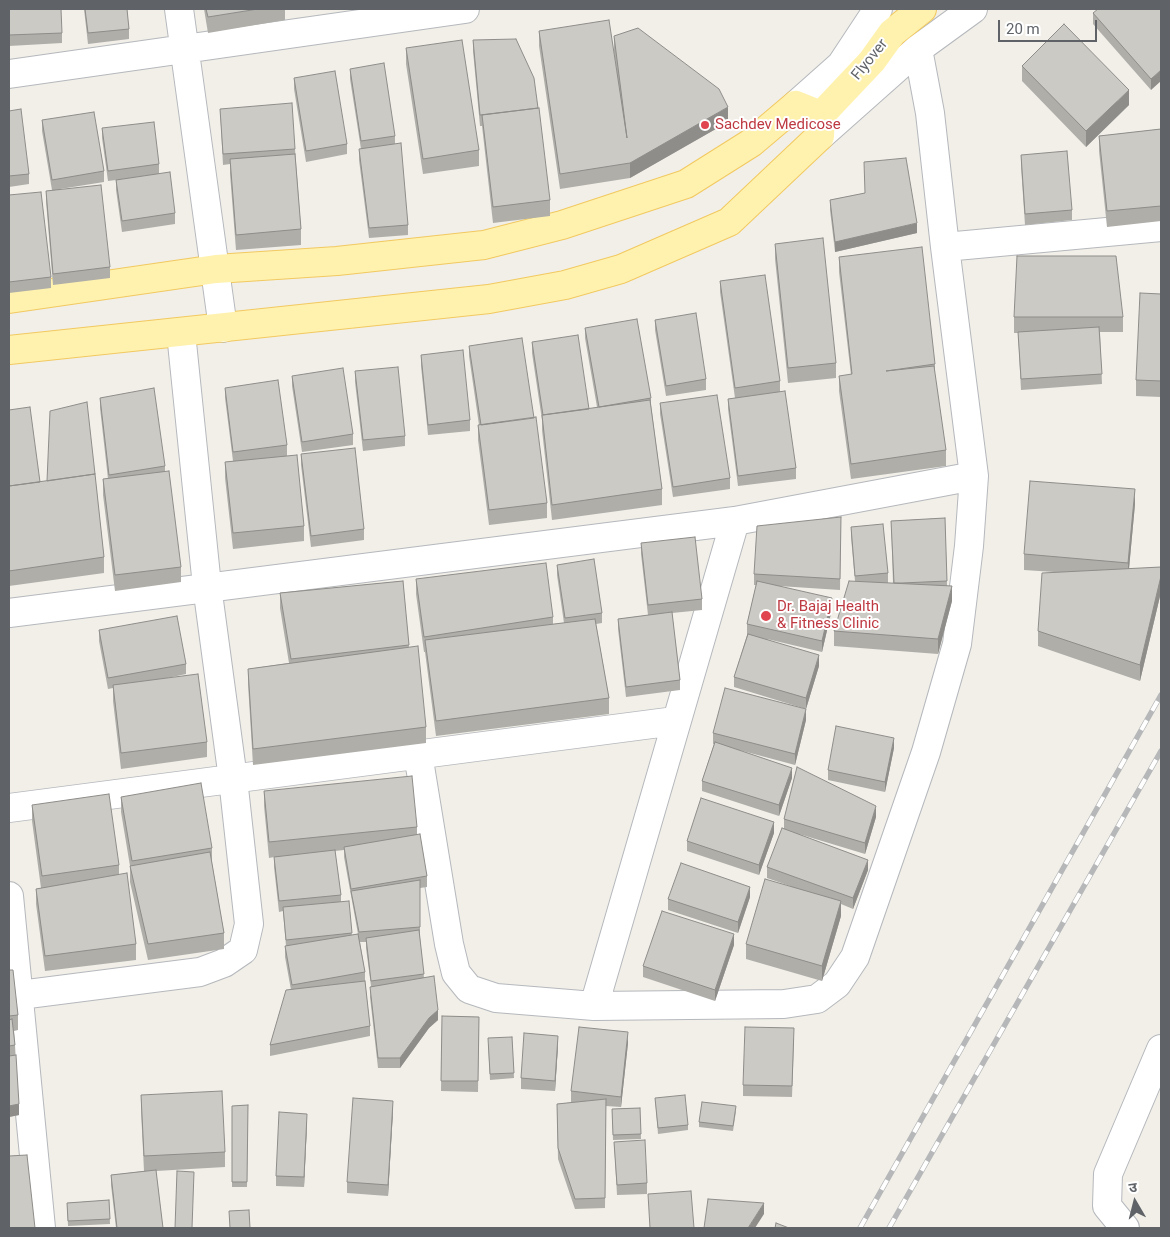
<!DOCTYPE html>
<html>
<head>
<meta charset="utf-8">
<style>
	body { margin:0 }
	#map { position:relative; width:1170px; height:1237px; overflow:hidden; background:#f1efe8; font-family:Roboto,"Noto Sans Devanagari",sans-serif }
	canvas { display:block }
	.frame { position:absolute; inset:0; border:10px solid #5f6368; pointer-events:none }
	.north { position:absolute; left:1110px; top:1177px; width:50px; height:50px; -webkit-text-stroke:4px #fff; paint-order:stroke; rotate:352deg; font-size:14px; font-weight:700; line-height:20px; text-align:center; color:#5f6368 }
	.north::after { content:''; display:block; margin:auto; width:18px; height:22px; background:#5f6368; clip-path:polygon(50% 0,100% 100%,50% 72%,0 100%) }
	.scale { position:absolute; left:998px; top:20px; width:99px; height:22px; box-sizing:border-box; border:2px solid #5f6368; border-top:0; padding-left:6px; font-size:15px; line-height:18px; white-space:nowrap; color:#5f6368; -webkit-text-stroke:4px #fff; paint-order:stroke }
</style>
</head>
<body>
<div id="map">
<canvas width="1170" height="1237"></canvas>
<div class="frame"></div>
<div class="north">उ</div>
<div class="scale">20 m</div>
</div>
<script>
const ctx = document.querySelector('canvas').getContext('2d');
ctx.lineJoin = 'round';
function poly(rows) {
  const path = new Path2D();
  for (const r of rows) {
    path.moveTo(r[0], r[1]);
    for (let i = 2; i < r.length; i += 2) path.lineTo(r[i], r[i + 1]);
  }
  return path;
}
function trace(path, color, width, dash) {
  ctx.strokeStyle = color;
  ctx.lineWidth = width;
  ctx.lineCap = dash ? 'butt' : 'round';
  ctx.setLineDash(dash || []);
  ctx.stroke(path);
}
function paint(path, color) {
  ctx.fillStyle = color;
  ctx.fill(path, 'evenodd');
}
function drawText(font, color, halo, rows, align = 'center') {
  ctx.font = font + ' Roboto,sans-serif';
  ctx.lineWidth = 4;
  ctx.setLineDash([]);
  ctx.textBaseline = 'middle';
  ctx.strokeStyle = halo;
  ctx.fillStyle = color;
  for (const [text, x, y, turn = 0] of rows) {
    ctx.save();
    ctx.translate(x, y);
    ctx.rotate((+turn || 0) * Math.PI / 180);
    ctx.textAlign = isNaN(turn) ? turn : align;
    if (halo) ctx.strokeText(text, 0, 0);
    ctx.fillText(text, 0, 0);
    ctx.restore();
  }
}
const minor = poly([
	[179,9,223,328],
	[9,74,465,9],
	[796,105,841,65,878,9],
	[820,136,918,49,973,9],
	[945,247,1161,227],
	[9,613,735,521,974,476],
	[418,754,449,944,456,973,469,989,496,998,594,1006,784,1004,817,999,837,984,855,957,926,752,957,644,969,546,974,476,945,247,930,113,918,49],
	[9,808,675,721],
	[9,896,41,1228],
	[20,995,200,972,224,963,243,950,249,924,233,779,207,586,181,333],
	[594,1006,735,521],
	[1125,1228,1107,1206,1108,1174,1161,1049]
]);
const major = poly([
	[9,299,216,269,337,261,484,245,562,225,686,184,751,143,796,105,821,115],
	[9,350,489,299,565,285,621,269,729,222,820,136,821,115,872,61,892,33,922,9]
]);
const rail = poly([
	[860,1228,1161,695],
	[889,1228,1161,751]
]);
const wall = poly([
	[9,9,62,33,62,43,9,46],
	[84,9,127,9,129,29,129,39,88,44],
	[204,9,285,9,285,20,208,33],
	[1161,9,1151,90,1093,24,1093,13],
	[539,31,617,72,614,52,614,36,728,122,630,178,560,189,539,46],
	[473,40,550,200,550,216,493,223,482,126,480,126,473,51],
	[406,48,479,150,479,166,423,174,406,64],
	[1022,66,1129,105,1086,147,1022,81],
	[350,69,395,136,395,144,408,225,408,235,369,238,359,160,359,149,361,149,350,79],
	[294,78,347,144,347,154,306,162,294,89],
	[220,109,295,149,301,229,301,245,236,250,230,174,230,164,223,165],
	[9,111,29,174,29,184,9,187],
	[42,120,104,171,104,182,60,189,110,267,110,278,53,285,46,201,46,191,52,190,42,131],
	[102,128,159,164,159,174,175,213,175,224,122,232,116,190,116,180,108,181,102,138],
	[1161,129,1161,221,1107,227,1099,151,1099,136],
	[1021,155,1072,210,1072,220,1025,225,1021,166],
	[865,193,917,233,835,252,830,210,830,200],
	[9,195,51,277,51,288,9,293],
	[775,244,836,363,836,378,788,383,775,259],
	[839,257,935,364,935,375,946,450,946,466,851,479,839,391,839,376,851,375,839,272],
	[720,281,780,381,780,392,796,468,796,479,738,486,728,409,728,399,735,398,720,292],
	[1161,294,1161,397,1136,396,1136,380],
	[1014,317,1123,317,1123,332,1100,332,1102,384,1021,390,1018,333,1014,333],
	[655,320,706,379,706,390,666,396,655,330],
	[585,328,651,398,651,405,662,489,662,505,552,520,542,430,542,420,532,353,532,342,589,409,597,407,585,338],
	[469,346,547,503,547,518,489,525,478,440,478,425,479,425,469,356],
	[421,355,470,420,470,431,428,435,421,366],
	[355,371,405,436,405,446,363,451,355,382],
	[292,376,353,434,353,445,302,452,292,386],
	[225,388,287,445,287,456,304,526,304,541,233,549,225,478,225,462,233,461,225,398],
	[100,398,165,466,165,471,181,567,181,582,115,591,103,495,103,479,108,479,100,408],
	[660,403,730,478,730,489,673,497,660,414],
	[9,410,40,482,95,477,104,557,104,573,9,586],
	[301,454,364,529,364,540,311,547,301,465],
	[1135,504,1129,569,1161,567,1161,592,1140,681,1038,646,1038,631,1054,572,1024,570,1024,554],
	[841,517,840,590,779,586,832,609,822,652,767,639,819,666,806,709,734,687,734,677,747,635,747,624,756,585,754,585,754,574],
	[945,518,947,585,952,601,938,654,834,646,834,631,855,581,851,537,851,527,888,573,888,583,893,583,891,521],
	[641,543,702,599,702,610,672,613,680,680,680,690,626,697,618,629,618,619,648,615,641,554],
	[557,565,602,613,602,623,596,624,609,698,609,714,436,736,425,652,424,652,416,594,416,579,553,617,553,624,564,623,557,575],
	[403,581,409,647,426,727,426,743,253,765,248,684,248,669,289,663,280,608,280,593],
	[99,630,186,664,186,674,163,679,207,742,207,757,121,769,113,701,113,688,108,689,99,641],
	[806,720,795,765,739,750,792,778,779,816,702,791,702,781,714,744,713,744,713,733],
	[894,748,885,792,828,780,828,770],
	[264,791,417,827,417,834,427,876,427,887,420,888,420,938,424,978,438,1020,429,1028,400,1068,378,1068,370,997,371,986,366,948,366,942,360,942,365,972,365,981,370,1026,370,1036,270,1056,270,1045,291,990,285,957,285,946,286,946,283,911,279,912,274,867,274,857,269,858,264,806],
	[344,850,344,857,358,934,352,935,341,902,341,895,335,851],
	[121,797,212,848,212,863,224,933,224,949,148,960,130,882,130,866,121,812],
	[32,805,119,865,119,875,136,944,136,960,45,971,36,904,36,889,41,888,32,821],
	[876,817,865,854,799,834,868,870,853,909,841,904,841,916,822,981,746,959,746,944,790,886,767,878,767,867,784,829,784,819],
	[774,833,759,875,687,851,687,841],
	[750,897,738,933,668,910,668,899],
	[734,945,715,1001,643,977,643,966],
	[9,970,18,1015,18,1030,14,1031,15,1045,19,1115,9,1117],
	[442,1016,479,1017,478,1092,441,1091],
	[512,1037,514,1078,490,1080,488,1044],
	[794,1039,792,1097,743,1096,743,1085],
	[628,1043,621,1107,606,1106,605,1208,575,1209,558,1159,557,1104,575,1102,571,1102,571,1091],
	[558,1046,555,1091,521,1089,521,1078],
	[141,1095,225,1152,225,1167,156,1171,163,1228,116,1228,111,1185,111,1175,144,1171,141,1110],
	[655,1098,688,1125,688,1130,658,1134],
	[248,1105,247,1187,232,1187,232,1106],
	[640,1108,641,1139,613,1140,612,1109],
	[393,1111,388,1196,347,1193,347,1182],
	[736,1111,733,1131,699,1127,699,1122],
	[307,1124,304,1187,276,1186,276,1176],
	[614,1142,647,1183,647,1194,617,1195],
	[109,1200,110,1224,68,1226,67,1203]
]);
const shadedWall = poly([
	[1161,70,1161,81,1151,90,1151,79],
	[1129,90,1129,105,1086,147,1086,131],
	[728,107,728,122,630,178,630,163],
	[917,223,917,233,835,252,835,242],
	[1135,489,1135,504,1128,579,1128,563],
	[1161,576,1161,592,1140,681,1140,665],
	[952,586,952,601,938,654,938,639],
	[832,598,832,609,822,652,822,641],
	[819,655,819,666,806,709,806,698],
	[806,709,806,720,795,765,795,754],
	[894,738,894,748,885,792,885,782],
	[792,768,792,778,779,816,779,805],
	[876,806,876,817,865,854,865,843],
	[774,822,774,833,759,875,759,865],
	[868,860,868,870,853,909,853,898],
	[750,887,750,897,738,933,738,922],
	[841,901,841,916,822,981,822,966],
	[734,934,734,945,715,1001,715,990],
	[438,1010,438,1020,429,1028,400,1068,400,1058,429,1018],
	[628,1032,628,1043,621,1107,621,1097],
	[558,1036,558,1046,555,1091,555,1081],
	[393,1101,393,1111,388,1196,388,1185],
	[19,1104,19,1115,9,1117,9,1106],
	[307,1114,307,1124,304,1187,304,1177],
	[764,1203,764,1214,755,1228,748,1228]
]);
const building = poly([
	[9,9,61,9,62,33,9,35,9,9],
	[85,9,127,9,129,29,88,33,85,9],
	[206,9,258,9,208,17,206,9],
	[1098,9,1161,9,1161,70,1151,79,1093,13,1098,9],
	[609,20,627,138,614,36,638,28,719,89,728,107,630,163,560,174,539,31,609,20],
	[1064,24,1129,90,1086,131,1022,66,1064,24],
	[516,39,534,78,538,108,480,115,473,40,516,39],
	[462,40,479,150,423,159,406,48,462,40],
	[384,63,395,136,361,141,350,69,384,63],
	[335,71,347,144,306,151,294,78,335,71],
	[292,103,295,149,223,154,220,109,292,103],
	[539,108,550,200,493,207,482,115,539,108],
	[21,109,29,174,9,176,9,111,21,109],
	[94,112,104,171,52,180,42,120,94,112],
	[154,122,159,164,108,171,102,128,154,122],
	[1161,129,1161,206,1107,211,1099,136,1161,129],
	[401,143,408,225,369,228,359,149,401,143],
	[1067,151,1072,210,1025,214,1021,155,1067,151],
	[295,154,301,229,236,235,230,159,295,154],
	[906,158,917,223,835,242,830,200,865,193,864,162,906,158],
	[170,172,175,213,122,221,116,180,170,172],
	[101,185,110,267,53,274,46,191,101,185],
	[41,192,51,277,9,282,9,195,41,192],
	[823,238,836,363,788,368,775,244,823,238],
	[922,247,935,364,886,371,934,366,946,450,851,464,839,376,852,374,839,257,922,247],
	[1017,256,1116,256,1123,317,1014,317,1017,256],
	[765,275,780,381,735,388,720,281,765,275],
	[1140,293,1161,294,1161,381,1136,380,1140,293],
	[696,313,706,379,666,386,655,320,696,313],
	[637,319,651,398,599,407,585,328,637,319],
	[1099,327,1102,374,1021,379,1018,332,1099,327],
	[578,335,589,409,543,415,532,342,578,335],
	[522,338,534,418,481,425,469,346,522,338],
	[463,350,470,420,428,425,421,355,463,350],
	[398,367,405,436,363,440,355,371,398,367],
	[343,368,353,434,302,442,292,376,343,368],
	[278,380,287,445,233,452,225,388,278,380],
	[154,388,165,466,109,475,100,398,154,388],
	[785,391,796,468,738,476,728,399,785,391],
	[717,395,730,478,673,487,660,403,717,395],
	[650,400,662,489,552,505,542,415,650,400],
	[87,402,95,474,47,481,50,411,87,402],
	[30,407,40,482,9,486,9,410,30,407],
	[536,417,547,503,489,510,478,425,536,417],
	[355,448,364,529,311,536,301,454,355,448],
	[297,455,304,526,233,533,225,462,297,455],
	[169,471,181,567,115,575,103,479,169,471],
	[95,474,104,557,9,571,9,486,95,474],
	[1030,481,1135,489,1128,563,1024,554,1030,481],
	[841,517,840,579,754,574,757,526,841,517],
	[945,518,947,581,902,583,894,583,891,521,945,518],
	[883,524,888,573,855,576,851,527,883,524],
	[695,537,702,599,648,605,641,543,695,537],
	[594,559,602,613,565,618,557,565,594,559],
	[546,563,553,617,424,637,416,579,546,563],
	[1161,567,1161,576,1140,665,1038,631,1042,573,1161,567],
	[403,581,409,645,291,659,280,593,403,581],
	[757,581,832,598,822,641,747,624,757,581],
	[849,581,952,586,938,639,834,631,849,581],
	[672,612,680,680,626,687,618,619,672,612],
	[177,616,186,664,108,678,99,630,177,616],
	[595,619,609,698,436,721,425,640,595,619],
	[748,634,819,655,806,698,734,677,748,634],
	[418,646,426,727,253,749,248,669,418,646],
	[198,674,207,742,121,753,113,685,198,674],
	[725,688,806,709,795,754,713,733,725,688],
	[836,726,894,738,885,782,828,770,836,726],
	[715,742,792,768,779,805,702,781,715,742],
	[797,767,876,806,865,843,784,819,797,767],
	[412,776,417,827,269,842,264,791,412,776],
	[201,783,212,848,132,861,121,797,201,783],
	[109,794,119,865,42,876,32,805,109,794],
	[701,798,774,822,759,865,687,841,701,798],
	[782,828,868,860,853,898,767,867,782,828],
	[420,834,427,876,351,889,344,847,420,834],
	[335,850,341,895,279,901,274,857,335,850],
	[210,852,224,933,148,944,130,866,210,852],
	[681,863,750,887,738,922,668,899,681,863],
	[127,873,136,944,45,956,36,889,127,873],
	[765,879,841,901,822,966,746,944,765,879],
	[420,880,420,927,359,932,351,891,420,880],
	[349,901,352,933,286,940,283,907,349,901],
	[662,911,734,934,715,990,643,966,662,911],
	[419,930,424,974,371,981,366,938,419,930],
	[358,934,365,972,292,985,285,946,358,934],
	[9,970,13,970,18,1015,9,1016,9,970],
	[434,976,438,1010,429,1018,400,1058,378,1058,370,987,434,976],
	[365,981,370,1026,270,1045,286,990,365,981],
	[442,1016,479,1017,478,1081,441,1081,442,1016],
	[12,1019,15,1045,9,1046,9,1020,12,1019],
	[579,1027,628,1032,621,1097,571,1091,579,1027],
	[745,1027,794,1028,792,1086,743,1085,745,1027],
	[524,1033,558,1036,555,1081,521,1078,524,1033],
	[512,1037,514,1073,490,1074,488,1038,512,1037],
	[16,1055,19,1104,9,1106,9,1056,16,1055],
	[222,1091,225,1152,144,1156,141,1095,222,1091],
	[685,1095,688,1125,658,1128,655,1098,685,1095],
	[353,1098,393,1101,388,1185,347,1182,353,1098],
	[606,1099,605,1198,575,1199,558,1148,557,1104,606,1099],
	[702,1102,736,1106,733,1126,699,1122,702,1102],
	[248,1105,247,1182,232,1182,232,1106,248,1105],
	[640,1108,641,1134,613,1135,612,1109,640,1108],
	[279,1112,307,1114,304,1177,276,1176,279,1112],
	[645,1140,647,1183,617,1185,614,1142,645,1140],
	[27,1155,35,1228,9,1228,9,1156,27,1155],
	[156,1170,163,1228,117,1228,111,1175,156,1170],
	[177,1171,194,1172,192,1228,175,1228,177,1171],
	[691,1191,694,1228,650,1228,648,1194,691,1191],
	[708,1199,764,1203,748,1228,704,1228,708,1199],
	[109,1200,110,1219,68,1221,67,1203,109,1200],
	[249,1210,250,1228,230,1228,229,1211,249,1210],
	[776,1223,789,1228,775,1228,776,1223]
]);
const markers = [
	[705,125,5,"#e0444e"],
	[766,616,6,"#e0444e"]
];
const streetNames = [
	["Flyover",870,60,-51]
];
const healthNames = [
	["Sachdev Medicose",715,125],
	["Dr. Bajaj Health",777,607],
	["& Fitness Clinic",777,624]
];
trace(minor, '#b5b8bc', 30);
trace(major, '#f2c960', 30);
trace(minor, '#fff', 28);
trace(major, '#fff2af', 28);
trace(rail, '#b6b7b8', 5.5);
trace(rail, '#fff', 4, [11]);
paint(wall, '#afaea9');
paint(shadedWall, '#8f8d8a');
paint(building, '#cccac5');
trace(building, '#8f8d8a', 1);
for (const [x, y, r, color] of markers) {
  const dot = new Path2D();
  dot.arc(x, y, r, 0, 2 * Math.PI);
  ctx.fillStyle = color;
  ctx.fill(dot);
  trace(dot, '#fff', 2);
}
drawText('15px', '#5f6368', '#fff', streetNames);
drawText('15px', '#be3a42', '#fff', healthNames, 'left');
</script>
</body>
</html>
